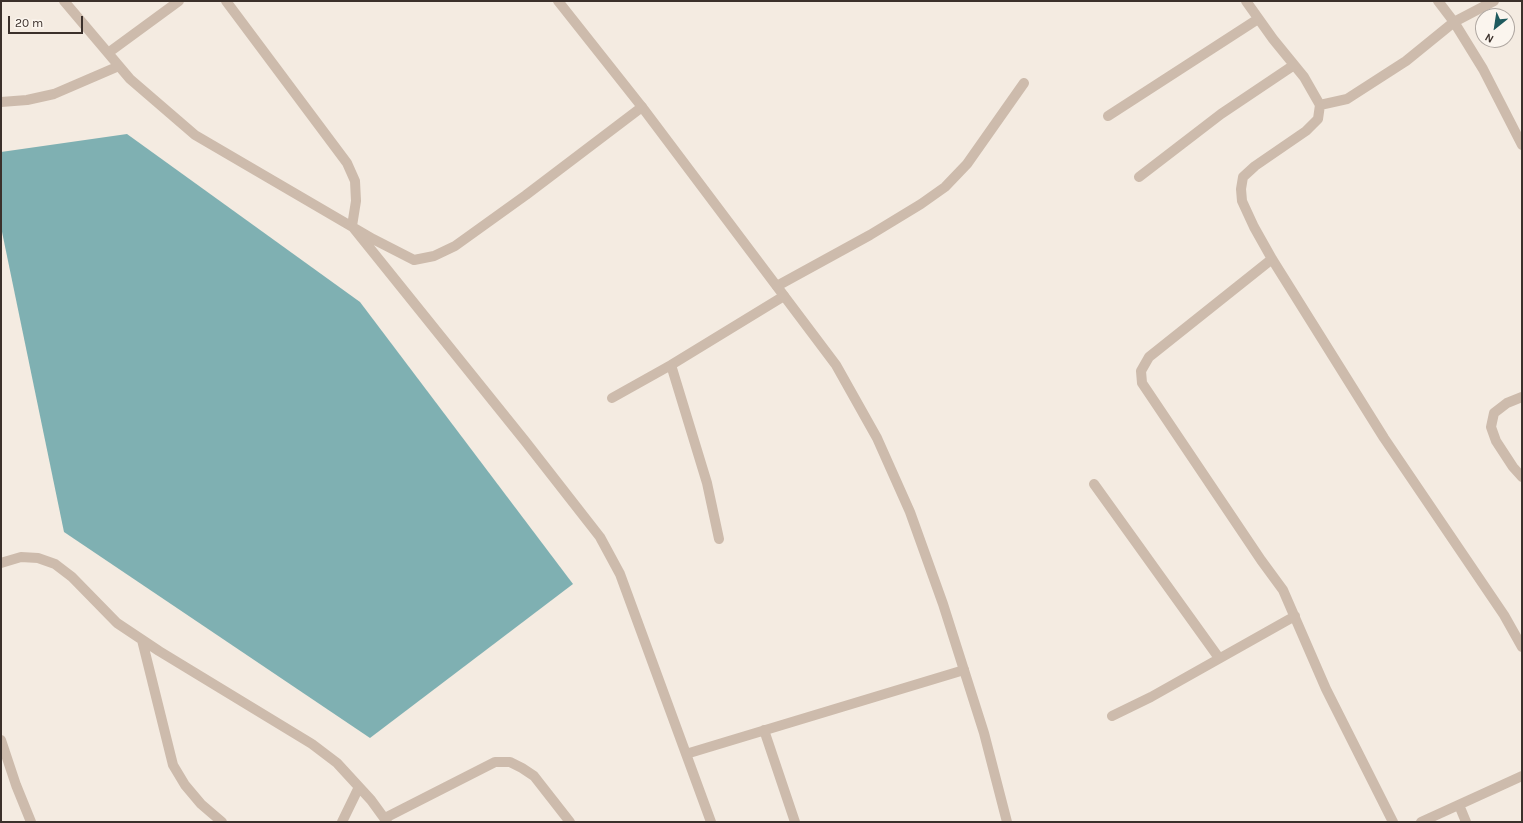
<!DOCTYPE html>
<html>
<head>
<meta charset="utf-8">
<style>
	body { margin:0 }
	#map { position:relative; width:1523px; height:823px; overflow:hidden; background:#f4ebe1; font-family:Karla,sans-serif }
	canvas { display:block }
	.frame { position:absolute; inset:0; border:2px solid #3b302b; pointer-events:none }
	.north { position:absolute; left:1475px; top:8px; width:40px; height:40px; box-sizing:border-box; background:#fbf5ee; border:1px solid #aea6a0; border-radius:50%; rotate:210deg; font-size:11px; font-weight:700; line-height:16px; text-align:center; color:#3b302b }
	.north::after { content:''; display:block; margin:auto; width:14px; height:18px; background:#1f5a5e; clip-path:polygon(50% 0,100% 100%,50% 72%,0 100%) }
	.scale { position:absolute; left:8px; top:16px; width:75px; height:18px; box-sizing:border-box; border:2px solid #3b302b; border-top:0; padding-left:5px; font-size:12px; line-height:14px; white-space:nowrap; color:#3b302b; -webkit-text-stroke:3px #fbf5ee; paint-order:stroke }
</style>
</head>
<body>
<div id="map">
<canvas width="1523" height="823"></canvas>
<div class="frame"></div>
<div class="north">N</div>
<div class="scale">20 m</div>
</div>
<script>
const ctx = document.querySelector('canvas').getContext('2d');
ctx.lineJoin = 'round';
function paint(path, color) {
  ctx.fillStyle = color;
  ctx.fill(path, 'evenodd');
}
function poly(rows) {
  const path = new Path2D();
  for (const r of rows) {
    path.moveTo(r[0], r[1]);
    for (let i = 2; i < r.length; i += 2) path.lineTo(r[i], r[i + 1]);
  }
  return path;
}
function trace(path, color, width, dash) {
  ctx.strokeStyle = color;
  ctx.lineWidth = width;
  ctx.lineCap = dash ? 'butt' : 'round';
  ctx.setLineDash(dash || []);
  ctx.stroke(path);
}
const water = poly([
	[127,134,360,302,573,584,370,738,64,532,1,227,1,152]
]);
const minor = poly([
	[64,1,130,79,195,135,373,239,414,260,434,256,455,246,526,195,642,107],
	[226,1,347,163,355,181,356,201,352,226,525,441,600,537,620,574,711,822],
	[1246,1,1273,39,1304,77,1320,105,1318,119,1306,131,1255,166,1243,177,1241,189,1242,201,1254,227,1272,259,1384,438,1504,615,1522,647],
	[1438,1,1454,22,1483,69,1522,145],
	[108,53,179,1],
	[1,102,27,100,54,94,119,66],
	[1320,105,1347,99,1406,61,1454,22,1494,1],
	[1108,116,1258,19],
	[1139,177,1221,114,1294,65],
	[1272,259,1149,357,1141,371,1142,383,1261,560,1283,590,1326,689,1393,822],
	[777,286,870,235,921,204,945,187,967,164,1024,83],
	[671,365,707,483,719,539],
	[1522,397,1507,403,1494,413,1491,427,1496,441,1513,467,1522,477],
	[612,398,671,365,784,296],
	[1094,484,1219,658],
	[1,563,21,557,38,558,55,564,72,577,117,623,159,651,312,744,337,763,371,800,387,822],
	[142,640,173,765,185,785,201,804,222,822],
	[1112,716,1151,697,1295,616],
	[764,730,795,822],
	[1,740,16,785,31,822],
	[686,754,964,670],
	[1459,805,1466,822],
	[385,818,495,762,510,762,522,768,534,776,570,822],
	[342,822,359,787],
	[1421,822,1522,776]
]);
const tertiary = poly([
	[558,1,642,107,836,365,877,438,910,512,943,604,984,733,1007,822]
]);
paint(water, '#7fb0b2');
trace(minor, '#cdbbac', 10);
trace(tertiary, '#cdbbac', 10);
</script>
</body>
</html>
